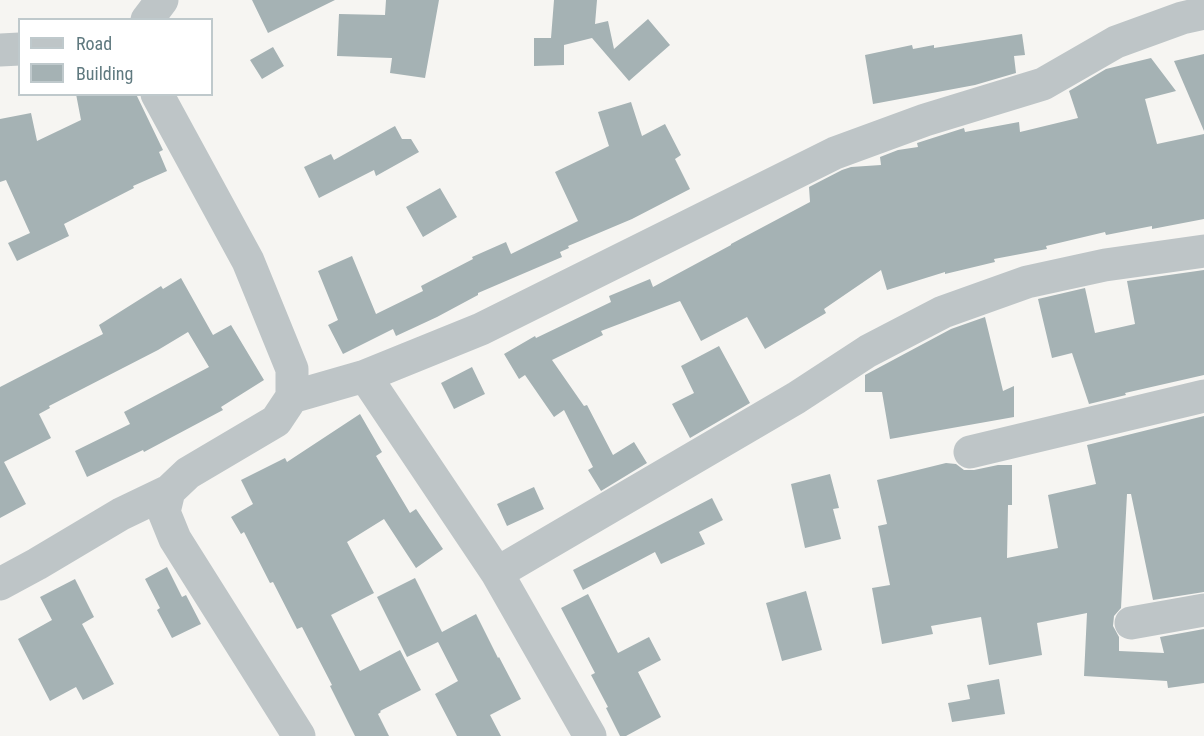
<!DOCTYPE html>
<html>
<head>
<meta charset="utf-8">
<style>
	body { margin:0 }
	#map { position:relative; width:1204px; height:736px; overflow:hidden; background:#f6f5f2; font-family:"Roboto Condensed",sans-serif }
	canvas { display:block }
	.legend { position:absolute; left:18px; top:18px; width:195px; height:78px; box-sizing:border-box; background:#fff; border:2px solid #bfc9cc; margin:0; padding:8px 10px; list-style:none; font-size:18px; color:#5f797f }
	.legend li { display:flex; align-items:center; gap:12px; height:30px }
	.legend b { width:30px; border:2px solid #bfc9cc }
</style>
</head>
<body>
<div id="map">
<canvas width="1204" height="736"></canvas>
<ul class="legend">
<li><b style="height:8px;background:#bec5c7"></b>Road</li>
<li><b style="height:16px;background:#a5b2b4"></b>Building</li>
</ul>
</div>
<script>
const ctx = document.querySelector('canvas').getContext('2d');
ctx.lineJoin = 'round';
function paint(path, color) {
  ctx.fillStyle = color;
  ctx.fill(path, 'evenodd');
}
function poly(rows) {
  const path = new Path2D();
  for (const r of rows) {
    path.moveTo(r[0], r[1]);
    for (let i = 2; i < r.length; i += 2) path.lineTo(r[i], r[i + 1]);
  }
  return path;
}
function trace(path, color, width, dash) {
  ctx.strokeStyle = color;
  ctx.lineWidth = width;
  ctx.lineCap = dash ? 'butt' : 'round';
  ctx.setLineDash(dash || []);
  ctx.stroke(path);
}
const building = poly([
	[252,0,335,0,268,33],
	[386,0,439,0,425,78,390,73,392,58,337,56,339,14,385,15],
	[554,0,597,0,595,24,608,21,614,49,648,19,670,45,629,81,592,38,564,45,564,65,534,66,534,38,551,38],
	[1022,34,1025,55,1014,56,1016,73,975,85,873,104,865,55,912,45,913,49,934,45,934,48],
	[273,47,284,66,262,79,250,60],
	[1204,54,1204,131,1174,61],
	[1151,58,1176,91,1145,99,1157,144,1204,134,1204,219,1152,229,1152,226,1106,235,1105,232,1046,246,1047,249,994,259,995,262,945,274,945,272,887,290,881,270,824,309,826,313,765,349,747,317,701,341,680,301,601,331,603,335,552,360,584,406,587,405,613,455,634,442,647,463,601,491,588,470,593,467,564,410,554,417,525,375,519,379,504,354,535,336,536,338,611,302,609,296,650,279,653,287,731,245,731,244,810,202,809,187,842,170,851,167,881,165,880,157,898,150,918,147,917,143,964,128,965,132,1019,122,1020,132,1078,118,1069,91,1106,69],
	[76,94,136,94,163,150,159,152,167,171,133,186,134,188,64,224,69,236,17,261,8,243,30,233,6,180,0,182,0,119,31,113,37,141,81,120],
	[631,102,642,136,665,124,681,155,675,159,690,189,632,219,568,246,569,248,560,252,562,257,478,293,478,295,437,317,396,336,393,329,343,354,328,325,338,320,318,271,352,256,376,314,423,291,421,286,473,259,472,257,506,242,511,254,578,221,555,172,609,146,598,112],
	[395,126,402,139,411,139,419,152,376,176,374,170,319,198,304,167,331,154,334,160],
	[440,188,457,217,423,237,406,207],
	[1204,270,1204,375,1125,393,1126,395,1089,404,1072,353,1052,358,1038,299,1085,288,1095,333,1135,324,1127,281],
	[181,278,213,335,231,325,264,380,221,407,223,410,144,452,143,450,87,477,75,451,130,424,124,412,209,367,188,332,158,350,49,406,50,408,39,414,51,438,4,462,26,504,0,518,0,387,103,334,99,325,161,286,163,289],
	[985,317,1003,391,1014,386,1014,417,890,439,882,392,865,392,865,375,951,329],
	[719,346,750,403,690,438,672,404,694,393,681,366],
	[472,367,485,394,454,409,441,383],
	[360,414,382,452,376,456,410,513,416,509,443,549,416,568,384,519,347,542,374,593,331,615,360,671,400,650,421,690,380,711,381,712,378,714,389,736,355,736,330,686,332,685,302,627,297,629,273,582,270,583,244,532,241,534,231,517,253,504,241,480,285,458,287,462],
	[1204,416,1204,592,1153,600,1131,494,1127,494,1121,608,1114,616,1113,626,1119,637,1119,651,1164,653,1160,637,1204,629,1204,683,1168,688,1167,681,1084,676,1087,613,1037,623,1042,655,989,665,981,617,931,626,933,634,882,644,872,588,890,585,878,526,887,524,877,480,946,463,956,464,964,470,974,470,998,465,1012,465,1012,505,1008,505,1007,558,1058,548,1048,495,1096,484,1087,445],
	[830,474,839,508,833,509,841,539,805,548,791,484],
	[534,487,544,509,507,526,497,504],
	[712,498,723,520,699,532,705,544,661,564,655,552,583,590,573,570],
	[167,567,182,597,186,595,201,624,172,638,157,610,160,608,145,579],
	[415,578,442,632,476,614,498,658,499,657,521,699,490,715,501,736,457,736,435,694,458,681,438,642,407,657,377,597],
	[75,579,94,617,82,624,114,684,83,700,76,687,50,701,18,639,52,620,40,597],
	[806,591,822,650,782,661,766,603],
	[588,594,618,653,649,637,661,660,638,672,661,717,626,736,620,736,606,708,608,707,591,675,595,673,561,608],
	[999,679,1005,714,952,722,948,703,970,699,967,685]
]);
const minor = poly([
	[147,20,162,0],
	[0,50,20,49],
	[157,94,248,261,292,369,292,397,276,421,188,473,169,491,164,512,175,539,299,736],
	[365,376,497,573,590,736],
	[292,397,365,376,481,329,835,153,925,120,1043,84,1116,42,1182,18,1204,13],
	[970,452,1204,396],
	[497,573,796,398,868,351,943,312,1027,282,1105,265,1204,251],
	[0,584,37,564,121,514,169,491],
	[1131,623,1204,610]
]);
paint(building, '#a5b2b4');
trace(minor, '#bec5c7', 33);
</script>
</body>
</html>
